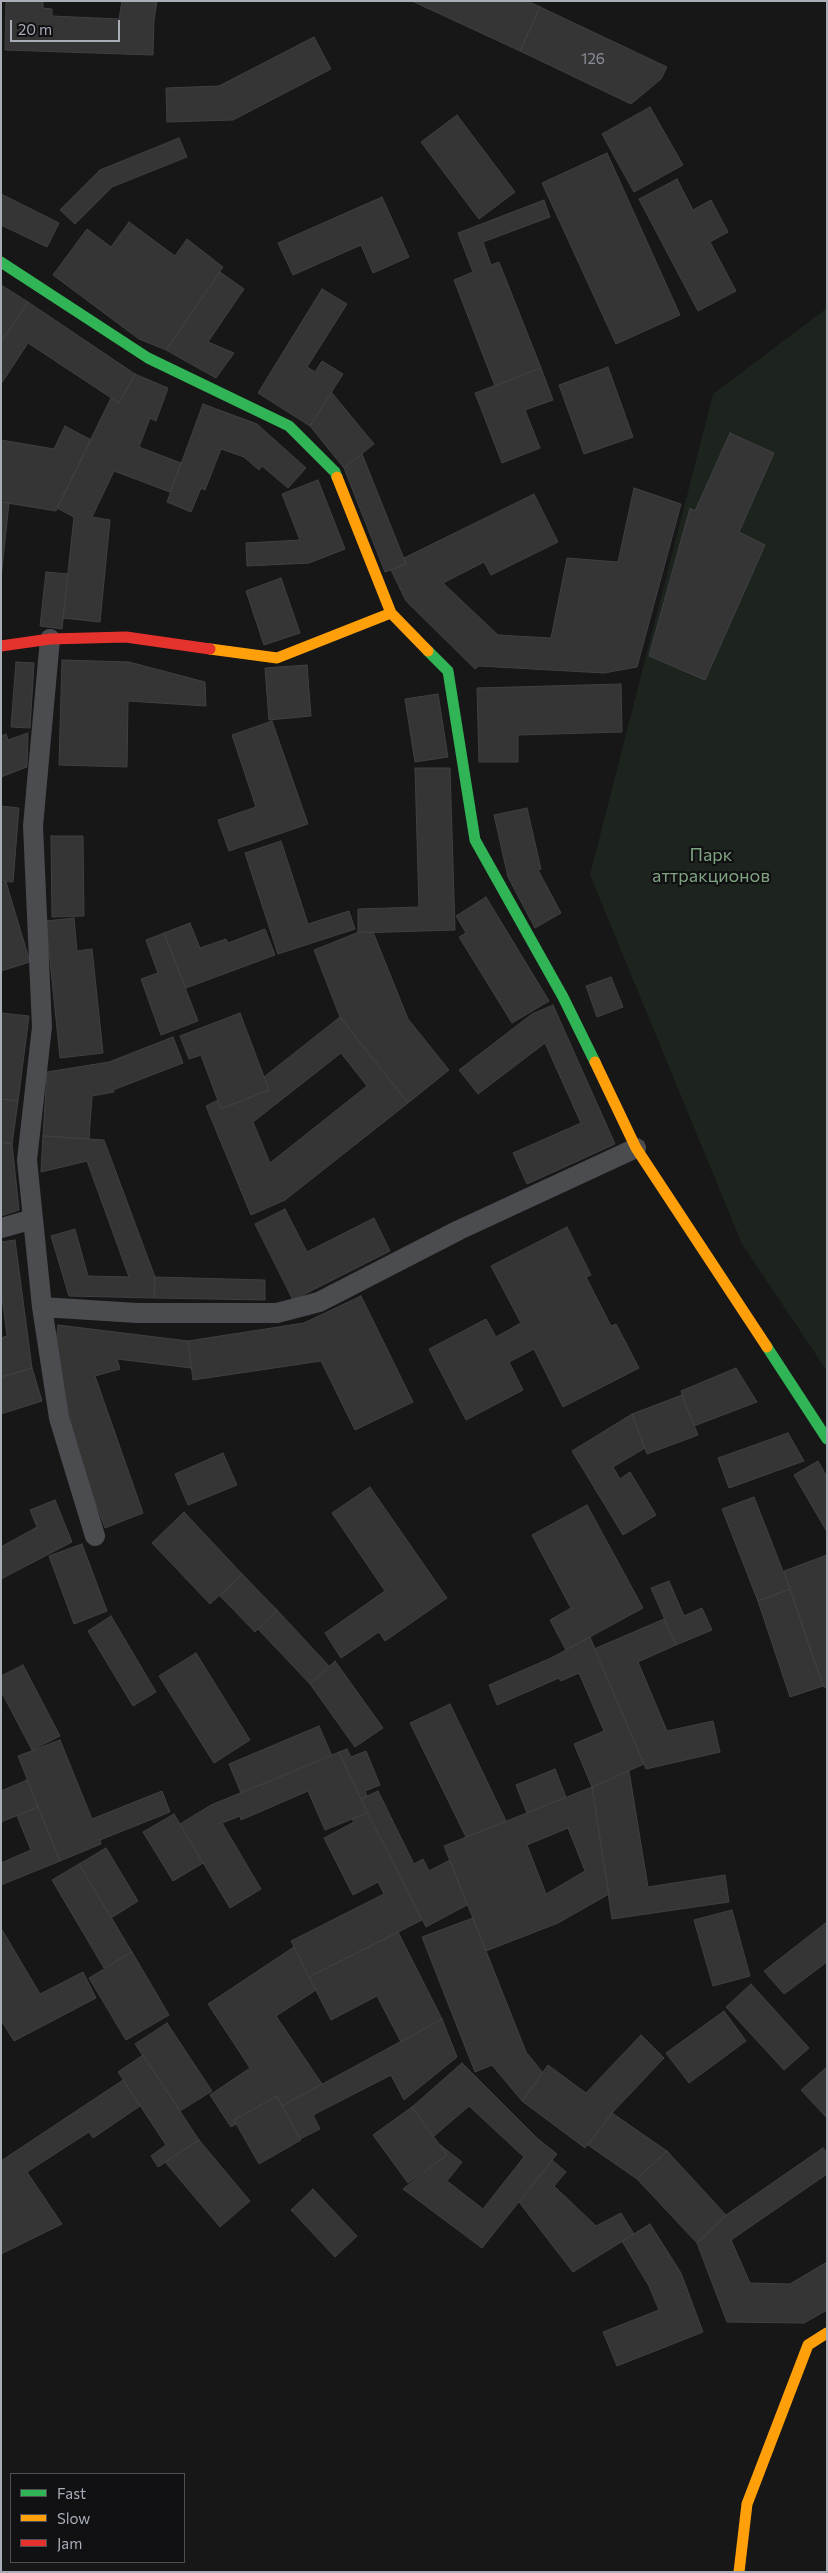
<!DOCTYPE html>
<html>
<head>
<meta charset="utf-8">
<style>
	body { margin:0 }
	#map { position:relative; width:828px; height:2573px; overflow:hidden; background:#171717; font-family:Commissioner,sans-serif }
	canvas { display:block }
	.frame { position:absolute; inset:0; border:2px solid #a8adb8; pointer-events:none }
	.legend { position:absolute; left:10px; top:2473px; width:175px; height:90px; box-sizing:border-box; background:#111113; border:1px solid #4d4f55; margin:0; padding:6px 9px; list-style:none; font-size:15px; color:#a8adb8 }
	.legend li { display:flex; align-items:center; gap:10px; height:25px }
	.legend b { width:25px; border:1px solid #4d4f55 }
	.scale { position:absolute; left:10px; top:20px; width:110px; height:22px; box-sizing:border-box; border:2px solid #a8adb8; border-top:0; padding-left:6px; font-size:15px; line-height:18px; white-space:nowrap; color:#a8adb8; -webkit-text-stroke:4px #111113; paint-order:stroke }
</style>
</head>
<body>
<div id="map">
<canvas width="828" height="2573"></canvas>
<div class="frame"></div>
<ul class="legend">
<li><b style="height:6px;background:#30b455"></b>Fast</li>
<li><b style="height:6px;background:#ff9f0a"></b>Slow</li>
<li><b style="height:6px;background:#e5322d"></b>Jam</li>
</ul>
<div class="scale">20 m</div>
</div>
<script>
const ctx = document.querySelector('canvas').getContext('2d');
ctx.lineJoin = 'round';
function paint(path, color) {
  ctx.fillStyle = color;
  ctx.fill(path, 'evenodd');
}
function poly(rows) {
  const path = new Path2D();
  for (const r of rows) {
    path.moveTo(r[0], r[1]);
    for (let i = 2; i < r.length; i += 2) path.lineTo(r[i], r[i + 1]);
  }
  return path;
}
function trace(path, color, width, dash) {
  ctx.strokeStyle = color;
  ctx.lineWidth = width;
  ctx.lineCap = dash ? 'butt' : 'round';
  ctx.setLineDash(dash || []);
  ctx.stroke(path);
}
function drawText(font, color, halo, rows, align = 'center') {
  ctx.font = font + ' Commissioner,sans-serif';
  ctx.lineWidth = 4.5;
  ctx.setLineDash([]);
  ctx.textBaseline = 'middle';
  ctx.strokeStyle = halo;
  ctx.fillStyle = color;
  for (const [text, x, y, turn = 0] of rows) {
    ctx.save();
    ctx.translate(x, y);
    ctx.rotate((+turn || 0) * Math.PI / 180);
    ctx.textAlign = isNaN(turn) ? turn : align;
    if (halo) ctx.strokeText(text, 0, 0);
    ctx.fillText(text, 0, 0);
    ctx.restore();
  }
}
const green = poly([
	[827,308,827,1371,742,1244,590,875,713,394]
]);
const building = poly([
	[6,1,43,1,43,8,52,9,52,16,119,19,122,1,157,1,154,20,153,55,5,50,6,1],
	[412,1,528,1,540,7,520,51,412,1],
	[540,7,667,67,661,79,631,104,520,51,540,7],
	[314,37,331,69,233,120,167,122,166,88,219,86,314,37],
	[650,107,683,165,634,192,602,134,650,107],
	[457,115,515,192,479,219,421,142,457,115],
	[179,138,187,157,112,187,75,224,60,210,100,170,179,138],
	[607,153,680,315,616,344,542,183,607,153],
	[677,179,693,210,711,200,728,232,710,242,736,291,698,311,639,199,677,179],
	[1,194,59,223,47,247,1,225,1,194],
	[382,197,409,257,373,273,361,245,293,275,278,243,382,197],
	[544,200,550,217,483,242,491,265,499,262,541,368,495,386,454,280,473,272,458,233,544,200],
	[129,222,175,256,187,239,223,267,166,350,139,339,53,275,87,229,111,247,129,222],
	[220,272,244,289,208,342,234,353,216,378,166,350,220,272],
	[1,285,28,302,1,342,1,285],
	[322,289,347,304,307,367,315,372,322,361,343,374,310,426,258,393,322,289],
	[28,302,135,374,119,403,28,343,1,384,1,342,28,302],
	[608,367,633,437,584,454,559,385,608,367],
	[541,368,553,400,525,410,540,448,502,463,475,393,541,368],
	[135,374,168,388,156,421,150,418,139,447,181,463,170,492,114,471,92,517,110,520,100,622,63,618,74,517,57,508,111,398,119,403,135,374],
	[332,393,374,444,344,468,310,426,332,393],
	[203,404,257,424,306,468,288,488,262,466,259,470,244,457,221,449,205,490,201,488,191,512,167,502,203,404],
	[65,426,91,440,56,511,1,502,1,440,54,449,65,426],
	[730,433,774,453,739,532,765,545,705,680,649,656,690,508,695,511,730,433],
	[362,454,406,564,385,572,344,468,362,454],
	[318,480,345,549,309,563,247,566,246,543,300,540,282,494,318,480],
	[634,488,681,504,637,667,604,673,479,666,475,669,406,601,391,570,406,564,404,558,534,494,558,542,491,575,484,562,443,583,498,635,551,638,567,558,618,562,634,488],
	[1,502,9,503,1,578,1,502],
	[46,572,68,574,62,629,40,626,46,572],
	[281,578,300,633,264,645,246,591,281,578],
	[62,660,129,662,205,682,206,706,128,701,127,767,59,765,62,660],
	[16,662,34,663,30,728,11,727,16,662],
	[307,665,311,716,269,720,265,668,307,665],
	[621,684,622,732,518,735,518,762,479,762,477,688,621,684],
	[438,694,448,757,415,762,405,699,438,694],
	[272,721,308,824,229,851,218,820,256,807,232,735,272,721],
	[28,733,27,767,1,777,1,736,6,734,8,740,28,733],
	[415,768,450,768,455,930,358,933,358,909,419,907,415,768],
	[1,806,19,808,13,882,1,881,1,806],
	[527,808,541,869,538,870,561,913,535,928,508,877,494,815,527,808],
	[51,836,83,836,84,916,52,917,51,836],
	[281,841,308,924,349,911,355,929,278,954,245,853,281,841],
	[6,882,30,962,1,971,1,884,6,882],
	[486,897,549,1001,512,1023,459,937,466,933,456,916,486,897],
	[74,918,77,951,92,949,103,1053,60,1058,46,921,74,918],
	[190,923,200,948,226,939,228,943,265,929,275,955,186,988,164,933,190,923],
	[359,932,373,932,408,1019,449,1070,408,1103,340,1017,314,950,359,932],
	[164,933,198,1021,161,1035,141,979,158,973,146,940,164,933],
	[611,977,623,1007,597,1017,586,986,611,977],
	[553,1005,615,1144,527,1184,513,1153,581,1123,545,1043,478,1094,459,1070,532,1014,553,1005],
	[1,1013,29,1016,18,1101,1,1099,1,1013],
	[240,1013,269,1090,221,1109,201,1055,189,1059,180,1036,240,1013],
	[340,1017,408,1103,285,1200,251,1215,206,1106,218,1100,221,1109,269,1090,264,1077,340,1017],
	[341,1053,367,1086,270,1163,253,1122,341,1053],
	[173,1037,183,1063,113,1090,114,1092,92,1096,89,1139,43,1136,47,1072,109,1062,173,1037],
	[1,1099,18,1101,12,1144,1,1142,1,1099],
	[43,1136,104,1140,155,1277,154,1298,69,1296,51,1236,75,1229,88,1276,129,1277,87,1161,41,1172,43,1136],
	[1,1142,12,1144,19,1210,1,1216,1,1142],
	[285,1209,307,1252,374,1218,390,1251,293,1300,255,1224,285,1209],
	[567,1227,591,1275,586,1277,611,1326,616,1324,639,1368,563,1407,534,1349,509,1362,523,1390,466,1420,429,1349,486,1319,496,1337,521,1323,491,1266,567,1227],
	[15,1240,32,1368,1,1377,1,1338,7,1336,1,1288,1,1242,15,1240],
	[155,1277,265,1280,265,1300,154,1298,155,1277],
	[361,1296,413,1402,355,1430,321,1361,193,1380,188,1341,304,1323,361,1296],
	[58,1325,188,1341,191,1368,117,1359,120,1369,95,1376,143,1513,105,1528,79,1459,55,1351,58,1325],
	[32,1368,42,1401,1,1414,1,1377,32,1368],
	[736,1368,757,1402,694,1426,681,1391,736,1368],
	[682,1395,698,1435,647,1454,632,1414,682,1395],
	[632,1414,645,1448,613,1467,620,1479,630,1472,656,1515,623,1535,572,1451,632,1414],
	[788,1433,804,1461,729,1488,718,1458,788,1433],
	[223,1453,237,1485,188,1505,175,1474,223,1453],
	[818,1461,827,1477,827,1532,794,1475,818,1461],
	[370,1487,447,1598,385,1641,379,1632,341,1658,325,1633,385,1591,332,1513,370,1487],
	[754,1497,790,1589,758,1601,722,1509,754,1497],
	[55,1500,72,1542,1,1579,1,1547,37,1527,30,1510,55,1500],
	[587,1505,643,1608,566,1650,550,1620,571,1608,532,1535,587,1505],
	[184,1512,242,1574,210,1604,152,1543,184,1512],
	[82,1544,107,1611,74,1624,49,1556,82,1544],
	[827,1555,827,1689,823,1686,784,1571,827,1555],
	[242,1574,277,1610,255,1632,220,1596,242,1574],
	[669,1581,684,1616,702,1608,712,1630,676,1645,651,1588,669,1581],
	[790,1589,823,1686,790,1697,758,1601,790,1589],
	[277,1610,329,1666,310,1684,258,1629,277,1610],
	[111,1616,156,1692,133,1706,88,1631,111,1616],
	[664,1619,676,1645,638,1662,667,1731,713,1721,720,1752,646,1769,594,1649,664,1619],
	[590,1637,644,1764,592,1787,574,1744,604,1731,579,1673,561,1681,559,1678,497,1705,489,1685,551,1658,590,1637],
	[196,1653,250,1740,214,1763,159,1676,196,1653],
	[335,1661,383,1728,355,1747,310,1684,335,1661],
	[23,1665,60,1736,32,1750,1,1691,1,1676,23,1665],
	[450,1704,506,1821,466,1837,410,1723,450,1704],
	[319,1726,332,1756,241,1793,229,1764,319,1726],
	[60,1740,92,1819,162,1791,170,1812,100,1840,101,1844,60,1861,18,1756,60,1740],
	[347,1749,351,1757,366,1751,380,1785,365,1791,367,1796,361,1799,339,1752,347,1749],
	[339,1752,367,1813,325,1830,308,1791,241,1820,240,1816,222,1823,261,1889,230,1908,180,1824,211,1805,339,1752],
	[555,1769,566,1797,527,1813,516,1785,555,1769],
	[629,1771,648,1887,725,1875,729,1902,612,1919,592,1787,629,1771],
	[27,1780,38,1807,1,1822,1,1791,27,1780],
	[592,1787,609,1894,558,1923,486,1951,444,1846,592,1787],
	[568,1828,585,1871,546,1894,527,1845,568,1828],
	[378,1791,414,1864,423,1859,429,1871,450,1860,467,1905,426,1927,361,1799,378,1791],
	[38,1807,60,1861,1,1885,1,1863,31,1850,17,1816,38,1807],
	[367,1813,422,1920,309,1977,291,1941,384,1894,378,1882,353,1895,324,1838,354,1822,352,1819,367,1813],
	[174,1814,203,1863,173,1881,143,1832,174,1814],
	[106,1848,138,1901,111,1918,79,1864,106,1848],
	[79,1864,132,1952,104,1968,52,1880,79,1864],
	[732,1910,750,1976,713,1986,694,1920,732,1910],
	[473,1918,526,2052,543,2073,522,2101,492,2065,475,2072,422,1937,473,1918],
	[827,1922,827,1962,784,1994,764,1971,827,1922],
	[1,1928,40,1994,83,1972,96,1998,14,2041,1,2020,1,1928],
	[398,1932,442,2019,401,2042,377,1996,331,2020,309,1977,398,1932],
	[294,1947,316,1990,276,2016,322,2084,282,2106,277,2096,234,2120,236,2124,231,2127,210,2095,250,2068,208,2004,294,1947],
	[132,1952,169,2015,126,2040,89,1978,132,1952],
	[751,1984,809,2048,784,2070,726,2007,751,1984],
	[724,2011,746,2041,689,2083,666,2053,724,2011],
	[442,2019,457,2057,404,2100,391,2075,313,2115,320,2129,300,2139,282,2106,442,2019],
	[167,2023,212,2091,180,2111,135,2044,167,2023],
	[641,2035,664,2058,612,2113,585,2148,522,2101,548,2065,586,2093,641,2035],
	[143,2055,199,2140,158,2167,151,2156,166,2145,118,2072,143,2055],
	[462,2063,538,2139,557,2154,482,2248,403,2189,447,2155,439,2144,462,2162,447,2181,483,2209,524,2157,469,2106,433,2137,412,2107,462,2063],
	[827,2067,827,2118,801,2090,827,2067],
	[123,2080,140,2106,93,2138,89,2132,27,2172,62,2224,1,2254,1,2161,123,2080],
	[277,2096,301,2140,259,2164,234,2120,277,2096],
	[412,2107,447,2155,408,2183,373,2135,412,2107],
	[612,2113,667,2151,637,2179,588,2145,612,2113],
	[199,2140,250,2201,220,2227,165,2162,199,2140],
	[823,2148,827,2153,827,2174,731,2240,750,2283,790,2284,827,2262,827,2310,804,2323,727,2322,697,2243,726,2215,823,2148],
	[667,2151,726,2215,697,2243,637,2179,667,2151],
	[552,2160,566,2172,554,2186,596,2226,621,2213,634,2234,573,2272,519,2202,552,2160],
	[313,2189,357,2236,335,2257,291,2210,313,2189],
	[650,2224,681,2273,703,2332,617,2366,603,2332,659,2310,649,2286,622,2241,650,2224]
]);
const lane = poly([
	[50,639,33,826,42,1027,27,1160,42,1307,59,1418,95,1536],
	[1,1228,33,1219],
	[42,1307,137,1313,277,1313,319,1302,459,1230,636,1148]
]);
const fast = poly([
	[1,262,148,358,289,426,335,472,337,477],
	[428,651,448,671,475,840,563,997,595,1062],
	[767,1347,827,1439]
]);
const slow = poly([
	[337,477,391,613,428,651],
	[210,649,277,658,391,613],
	[595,1062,636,1148,767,1347],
	[739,2572,747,2504,808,2345,827,2333]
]);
const jam = poly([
	[1,646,50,639,126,637,210,649]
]);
const numberNames = [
	["126",593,59]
];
const parkNames = [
	["Парк",711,855],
	["аттракционов",711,876]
];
paint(green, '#1d241e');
paint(building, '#353536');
trace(building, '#3f4043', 1);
trace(lane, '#4b4c50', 20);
trace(fast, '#30b455', 11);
trace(slow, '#ff9f0a', 11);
trace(jam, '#e5322d', 11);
drawText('15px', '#8b8f98', null, numberNames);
drawText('18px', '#7fa381', '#111113', parkNames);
</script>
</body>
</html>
